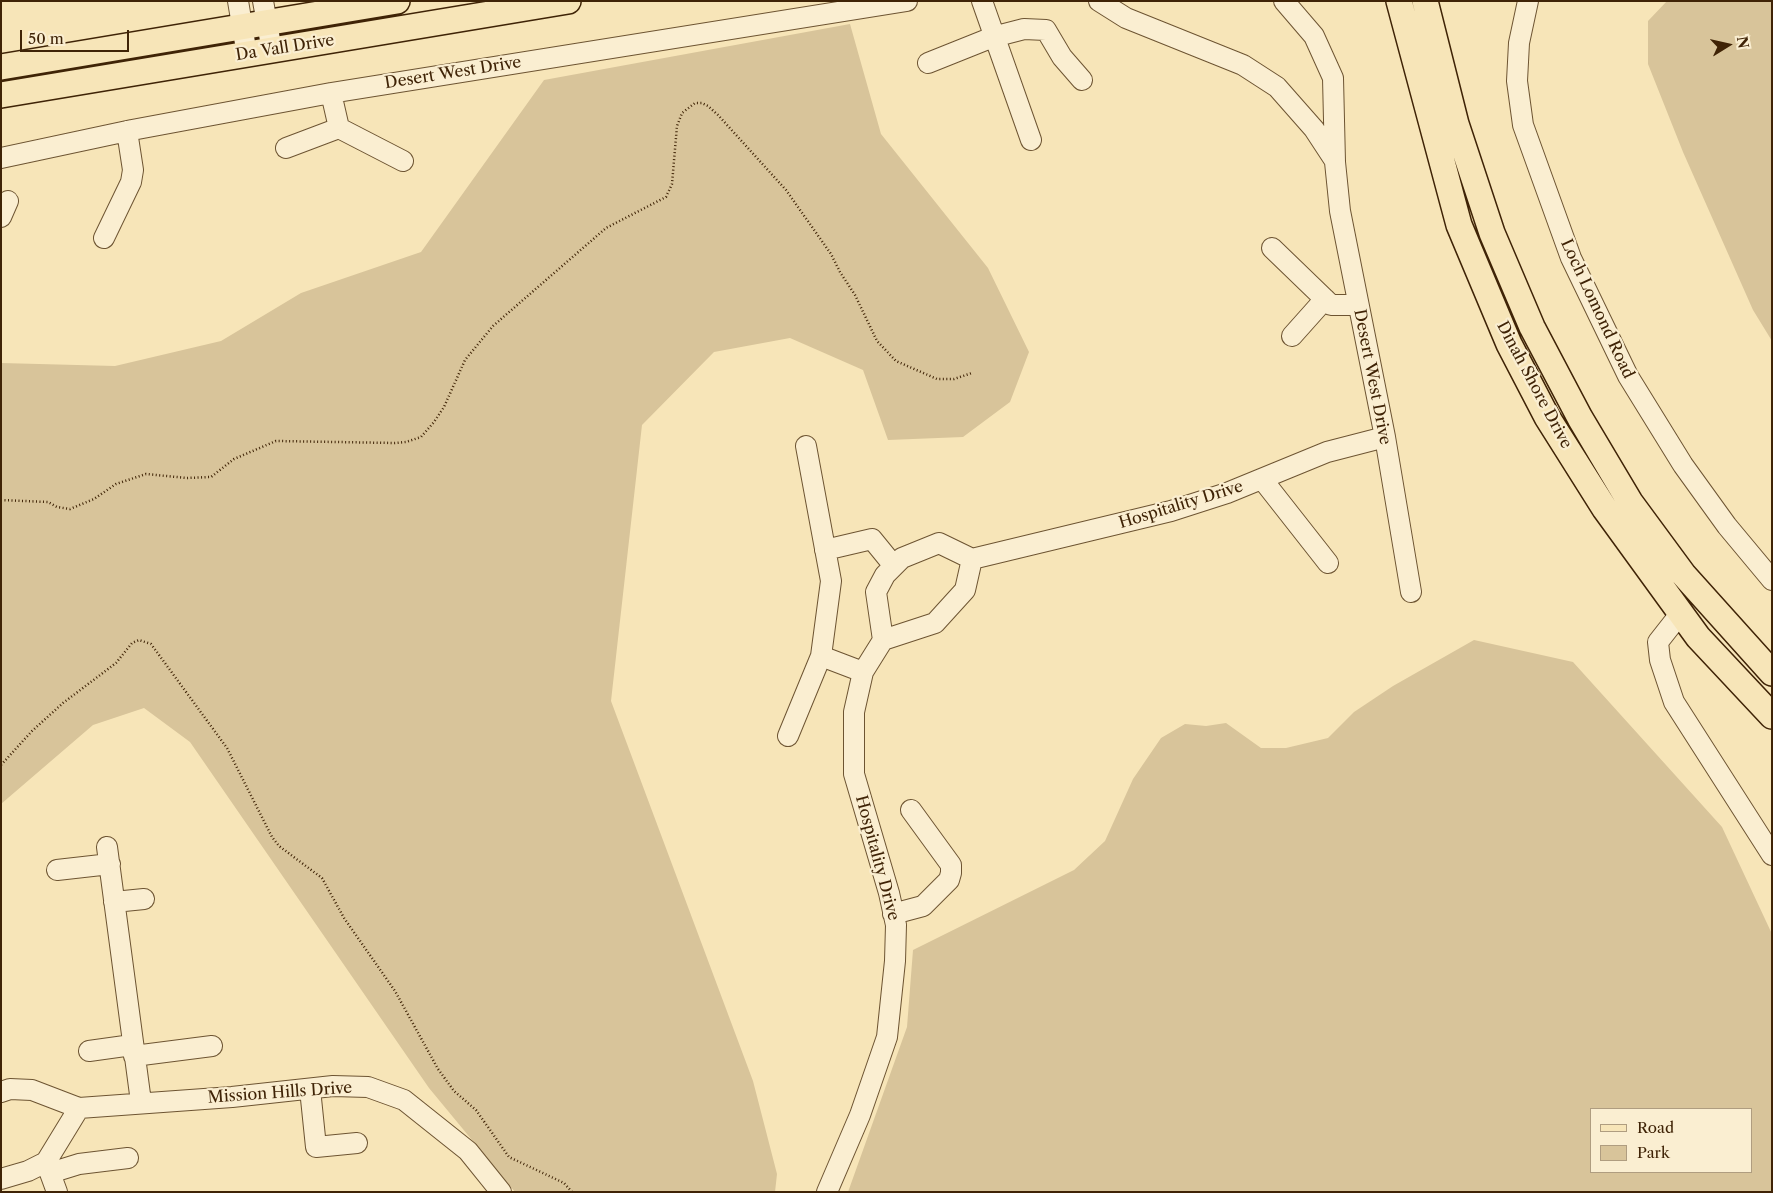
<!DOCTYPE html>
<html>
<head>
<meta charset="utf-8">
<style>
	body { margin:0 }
	#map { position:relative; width:1773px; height:1193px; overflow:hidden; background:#f7e5b8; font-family:"Libre Caslon Text",serif }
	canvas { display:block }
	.frame { position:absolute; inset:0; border:2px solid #3f2306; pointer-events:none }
	.legend { position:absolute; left:1590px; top:1108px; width:162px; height:65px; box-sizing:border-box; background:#faeed1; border:1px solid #af9d80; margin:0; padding:6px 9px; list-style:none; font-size:15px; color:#3f2306 }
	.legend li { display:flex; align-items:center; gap:10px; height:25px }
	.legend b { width:25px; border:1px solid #af9d80 }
	.north { position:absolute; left:1703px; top:20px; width:50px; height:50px; -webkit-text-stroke:4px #faeed1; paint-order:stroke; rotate:80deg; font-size:14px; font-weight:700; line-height:20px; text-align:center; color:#3f2306 }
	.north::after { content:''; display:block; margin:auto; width:18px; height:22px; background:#3f2306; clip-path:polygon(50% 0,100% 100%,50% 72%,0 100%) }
	.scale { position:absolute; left:20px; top:30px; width:109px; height:22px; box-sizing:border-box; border:2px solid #3f2306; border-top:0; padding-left:6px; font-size:15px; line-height:18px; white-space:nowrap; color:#3f2306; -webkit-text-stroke:4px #faeed1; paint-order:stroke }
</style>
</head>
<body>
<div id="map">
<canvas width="1773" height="1193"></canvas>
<div class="frame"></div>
<ul class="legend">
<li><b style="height:6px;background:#f7e5b8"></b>Road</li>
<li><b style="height:14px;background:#d8c49a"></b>Park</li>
</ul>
<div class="north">N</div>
<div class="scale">50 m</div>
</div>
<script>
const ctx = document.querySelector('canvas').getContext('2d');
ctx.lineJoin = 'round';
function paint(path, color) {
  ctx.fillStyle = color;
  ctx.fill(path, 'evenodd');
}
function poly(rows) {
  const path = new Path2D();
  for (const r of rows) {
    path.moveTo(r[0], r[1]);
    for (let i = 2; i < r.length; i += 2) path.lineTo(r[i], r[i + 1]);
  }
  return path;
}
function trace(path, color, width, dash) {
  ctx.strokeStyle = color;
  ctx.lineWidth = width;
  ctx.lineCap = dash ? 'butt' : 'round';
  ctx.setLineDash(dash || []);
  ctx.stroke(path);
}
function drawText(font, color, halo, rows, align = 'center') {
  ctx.font = font + ' "Libre Caslon Text",serif';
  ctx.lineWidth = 4.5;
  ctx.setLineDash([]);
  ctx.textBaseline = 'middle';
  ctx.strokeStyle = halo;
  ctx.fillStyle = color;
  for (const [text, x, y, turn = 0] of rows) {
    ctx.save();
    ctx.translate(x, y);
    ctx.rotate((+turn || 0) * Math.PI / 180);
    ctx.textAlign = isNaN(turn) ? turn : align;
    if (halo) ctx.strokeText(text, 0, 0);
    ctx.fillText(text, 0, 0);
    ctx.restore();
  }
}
const green = poly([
	[1667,1,1772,1,1772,341,1753,310,1683,152,1648,64,1648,21],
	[850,24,881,134,988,268,1029,352,1010,402,963,437,888,440,863,370,790,338,714,352,642,425,611,701,753,1081,777,1174,775,1192,515,1192,429,1088,190,742,144,708,93,725,1,804,1,363,115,366,221,341,301,293,421,252,544,80],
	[1474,640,1573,662,1722,827,1772,934,1772,1192,848,1192,907,1027,913,950,1074,870,1105,841,1133,779,1161,738,1185,724,1206,726,1226,723,1261,748,1286,748,1328,738,1354,712,1393,686],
	[1752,1109,1752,1172,1592,1172,1592,1109]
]);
const path = poly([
	[1,500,48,502,57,507,70,509,94,499,116,484,146,474,187,478,211,477,234,459,276,441,395,443,406,442,421,437,434,422,444,407,465,360,493,326,606,228,666,197,672,184,677,126,682,113,695,103,702,103,708,106,718,115,786,190,831,254,840,272,855,295,877,341,896,361,937,379,954,379,972,373],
	[1,765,32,731,63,703,116,663,132,643,139,640,151,644,227,748,272,837,279,846,322,878,344,918,395,991,438,1069,454,1091,476,1110,509,1157,564,1183,572,1192]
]);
const minor = poly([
	[238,1,247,55],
	[263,1,272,51],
	[982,1,1031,140],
	[1099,1,1126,18,1243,65,1277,87,1314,129,1335,161],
	[1284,1,1314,36,1333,78,1335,162,1340,211,1385,437,1411,592],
	[1528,1,1519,43,1517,81,1523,125,1571,258,1628,376,1683,465,1727,526,1772,580],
	[928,63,993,37,1024,29,1046,30,1062,57,1082,80],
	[331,93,339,128,403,161],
	[286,148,339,128],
	[1,158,132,130,331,93,907,1],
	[1,217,8,201],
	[104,238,131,182,133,170,127,131],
	[1272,248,1331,305,1358,305],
	[1292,336,1325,299],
	[1262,479,1328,563],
	[825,550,872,539,894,566],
	[972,559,1171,511,1227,493,1327,452,1385,437],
	[1680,614,1658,642,1660,660,1674,702,1772,855],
	[821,656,863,672],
	[788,736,821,656,831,581,806,446],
	[107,847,141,1102],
	[57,870,110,864],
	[114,902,144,899],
	[893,914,923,906,949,880,951,873,951,865,911,810],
	[89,1051,132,1045],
	[134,1056,212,1046],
	[310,1089,316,1147,357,1143],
	[1,1092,10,1089,32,1090,79,1108,232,1097,333,1086,368,1087,404,1100,468,1151,501,1192],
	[46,1162,57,1192],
	[50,1173,79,1164,128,1158],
	[1,1179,28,1171,46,1162,79,1108],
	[827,1192,860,1115,887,1037,895,961,896,925,889,893,854,774,854,712,863,672,883,640,935,623,965,590,972,559,939,543,902,558,885,575,876,592,883,640]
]);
const major = poly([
	[1399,1,1459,225,1509,344,1547,417,1605,509,1698,637,1772,716],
	[1425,1,1456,124,1492,233,1532,327,1580,418,1630,502,1683,574,1772,673],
	[1,67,397,1],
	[1,95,568,1]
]);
const streetNames = [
	["Da Vall Drive",285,48,-9],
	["Desert West Drive",453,73,-9],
	["Loch Lomond Road",1597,309,65],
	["Desert West Drive",1372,377,79],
	["Dinah Shore Drive",1534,385,62],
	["Hospitality Drive",1181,505,-17],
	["Hospitality Drive",877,858,75],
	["Mission Hills Drive",280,1093,-4]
];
paint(green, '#d8c49a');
trace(minor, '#6d5432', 22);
trace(major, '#3f2306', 28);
trace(path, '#3f2306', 2.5, [1, 2.5]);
trace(minor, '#faeed1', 20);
trace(major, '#f7e5b8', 25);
drawText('16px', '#3f2306', '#faeed1', streetNames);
</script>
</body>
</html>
